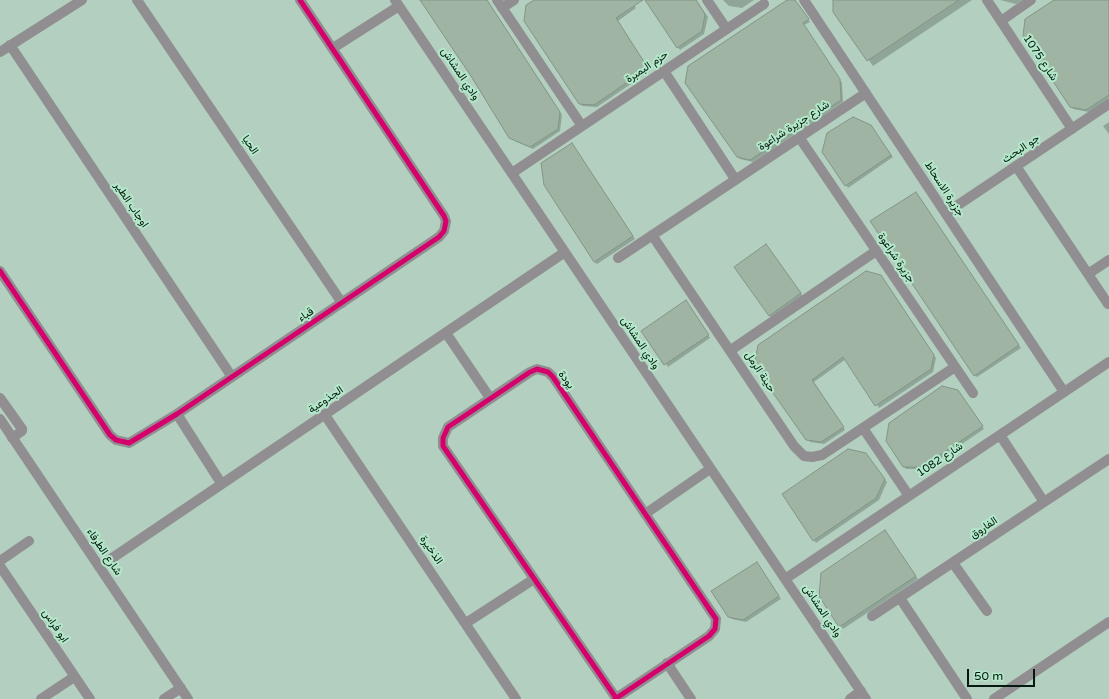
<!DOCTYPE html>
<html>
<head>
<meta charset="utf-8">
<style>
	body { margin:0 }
	#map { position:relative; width:1109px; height:699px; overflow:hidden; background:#b3cfbf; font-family:"Varela Round",sans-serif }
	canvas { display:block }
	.scale { position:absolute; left:967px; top:669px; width:68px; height:18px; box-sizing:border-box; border:2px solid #05190f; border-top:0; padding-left:5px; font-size:12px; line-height:14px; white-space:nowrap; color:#05190f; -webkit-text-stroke:3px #b4e8ca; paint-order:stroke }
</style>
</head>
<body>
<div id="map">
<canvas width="1109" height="699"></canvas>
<div class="scale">50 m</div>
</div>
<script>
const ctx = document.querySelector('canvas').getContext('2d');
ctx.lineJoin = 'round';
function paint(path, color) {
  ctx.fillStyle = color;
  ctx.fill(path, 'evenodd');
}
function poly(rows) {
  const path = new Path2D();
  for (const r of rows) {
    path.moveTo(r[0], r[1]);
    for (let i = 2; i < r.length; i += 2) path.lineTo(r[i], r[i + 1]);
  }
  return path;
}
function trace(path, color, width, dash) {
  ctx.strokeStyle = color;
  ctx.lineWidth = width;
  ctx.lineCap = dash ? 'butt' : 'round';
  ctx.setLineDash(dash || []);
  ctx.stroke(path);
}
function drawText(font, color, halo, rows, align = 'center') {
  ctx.font = font + ' "Varela Round",Vazirmatn,sans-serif';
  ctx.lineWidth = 4;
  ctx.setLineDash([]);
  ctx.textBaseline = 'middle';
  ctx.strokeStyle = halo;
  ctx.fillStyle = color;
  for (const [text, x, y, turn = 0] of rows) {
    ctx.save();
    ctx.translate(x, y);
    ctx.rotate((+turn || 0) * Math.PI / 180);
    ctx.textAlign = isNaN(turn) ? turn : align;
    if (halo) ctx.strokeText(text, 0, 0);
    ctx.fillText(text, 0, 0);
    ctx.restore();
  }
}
const shadow = poly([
	[421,0,487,0,562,115,560,131,533,149,513,140],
	[536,0,631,0,636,8,618,21,650,71,597,107,582,106,580,103],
	[646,0,696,0,708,17,704,34,680,50],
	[723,0,754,0,742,8,729,6],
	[789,0,794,0,810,22,804,25,842,83,843,102,753,162,740,159,737,156],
	[834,0,972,0,873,66,834,12],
	[1000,0,1022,0,1016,4],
	[1054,0,1109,0,1109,99,1089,112,1073,109,1071,106,1026,20],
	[1109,122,1109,134,1103,126],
	[873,129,893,157,848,188,846,185],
	[574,147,635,239,597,264,594,262],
	[916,193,1021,348,977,377,974,375],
	[769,248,803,296,772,318,769,315],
	[883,279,936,358,933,372,879,408,846,359,814,382,845,430,824,444,810,442,756,365],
	[688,304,710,338,668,367,643,331],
	[960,394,984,429,925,469,906,469,904,467],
	[868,457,887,482,879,500,816,543,814,540],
	[885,532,918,579,843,629,820,596],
	[759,565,781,599,746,622,732,619,729,616]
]);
const building = poly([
	[420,0,487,0,560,112,558,129,530,147,509,138,471,76,420,0],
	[534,0,643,0,616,18,648,68,594,105,579,104,524,21,526,5,534,0],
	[645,0,696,0,705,14,702,31,677,48,645,0],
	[787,0,795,0,809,19,803,23,840,79,841,100,750,160,737,157,685,83,688,66,787,0],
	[833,0,959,0,867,61,833,12,833,0],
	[1054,0,1109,0,1109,95,1086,110,1070,107,1023,36,1025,19,1054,0],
	[853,117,871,125,891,155,845,186,822,152,827,133,853,117],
	[572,143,633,236,594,262,544,185,541,163,572,143],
	[916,192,1019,345,974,376,870,221,916,192],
	[766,244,801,293,769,316,734,267,766,244],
	[866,271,881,275,934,355,931,369,875,406,843,357,812,380,844,427,821,442,806,440,754,366,758,345,866,271],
	[686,300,709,335,664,365,641,331,686,300],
	[942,386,958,390,983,426,922,467,903,467,886,441,889,423,942,386],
	[848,449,866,453,885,479,876,498,813,541,782,494,848,449],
	[885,530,916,576,839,627,819,596,821,573,885,530],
	[757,562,779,596,743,620,728,617,711,591,757,562]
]);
const street = poly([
	[137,0,342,303],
	[395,0,866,699],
	[497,0,582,126],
	[707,0,726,28],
	[804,0,1064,392],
	[987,0,1072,129],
	[502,8,514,0],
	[1001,21,1031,0],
	[10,45,232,377],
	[333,48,399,6],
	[0,52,82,0],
	[664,71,735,179],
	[799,137,973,393],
	[1016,166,1108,304],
	[512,173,764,4],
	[946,213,1109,104],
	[652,235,794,446,804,456,812,457,822,455,955,367],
	[618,258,866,93],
	[0,271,110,435,116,440,129,443,177,414,439,237,444,231,446,221,444,216,300,0],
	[1088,274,1109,260],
	[446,333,490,398],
	[731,350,876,251],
	[0,398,22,429,22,431,12,438],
	[177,414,221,483],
	[325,415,516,699],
	[0,419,188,699],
	[863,428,909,496],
	[1000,435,1044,502],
	[645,514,710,469],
	[0,561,29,541],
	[953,563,987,611],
	[0,566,90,699],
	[99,567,565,252],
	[785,579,1109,362],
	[900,598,967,699],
	[872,616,1109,459],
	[466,623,534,579],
	[667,663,691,699],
	[41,699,74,677],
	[164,699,181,688],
	[615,699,709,636,715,629,716,619,553,377,548,372,537,369,530,372,448,427,443,438,443,446,616,698],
	[850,699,861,691],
	[994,699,1109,622]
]);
const cycleway = poly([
	[0,271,110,435,116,440,129,443,177,414,439,237,444,231,446,221,444,216,300,0],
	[615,699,709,636,715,629,716,619,553,377,548,372,537,369,530,372,448,427,443,438,443,446,616,698]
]);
const streetNames = [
	["شارع 1075",1040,58,56],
	["حزم البمبرة",647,67,-34],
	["وادي المشاش",460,74,56],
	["شارع جزيرة شراعوة",794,126,-33],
	["الحيا",250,145,56],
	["جو البحث",1021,149,-34],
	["جزيرة الاسحاط",944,189,57],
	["اوجاب الطير",131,205,56],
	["جزيرة شراعوة",896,258,56],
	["قباء",306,315,-34],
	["وادي المشاش",640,343,56],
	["حينة الرمل",760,372,57],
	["يودة",566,380,54],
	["الجذوعية",326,400,-34],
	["شارع 1082",940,460,-34],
	["الفاروق",984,528,-34],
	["الذخيرة",431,550,56],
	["شارع الطرفاء",104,552,56],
	["وادي المشاش",822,611,56],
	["ابو فراس",55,626,56]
];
paint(shadow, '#0003');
paint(building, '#a0b4a4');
trace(building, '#829586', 1);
trace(street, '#918e91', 10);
trace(cycleway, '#d6006c', 5);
drawText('11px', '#05190f', '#b4e8ca', streetNames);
</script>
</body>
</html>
